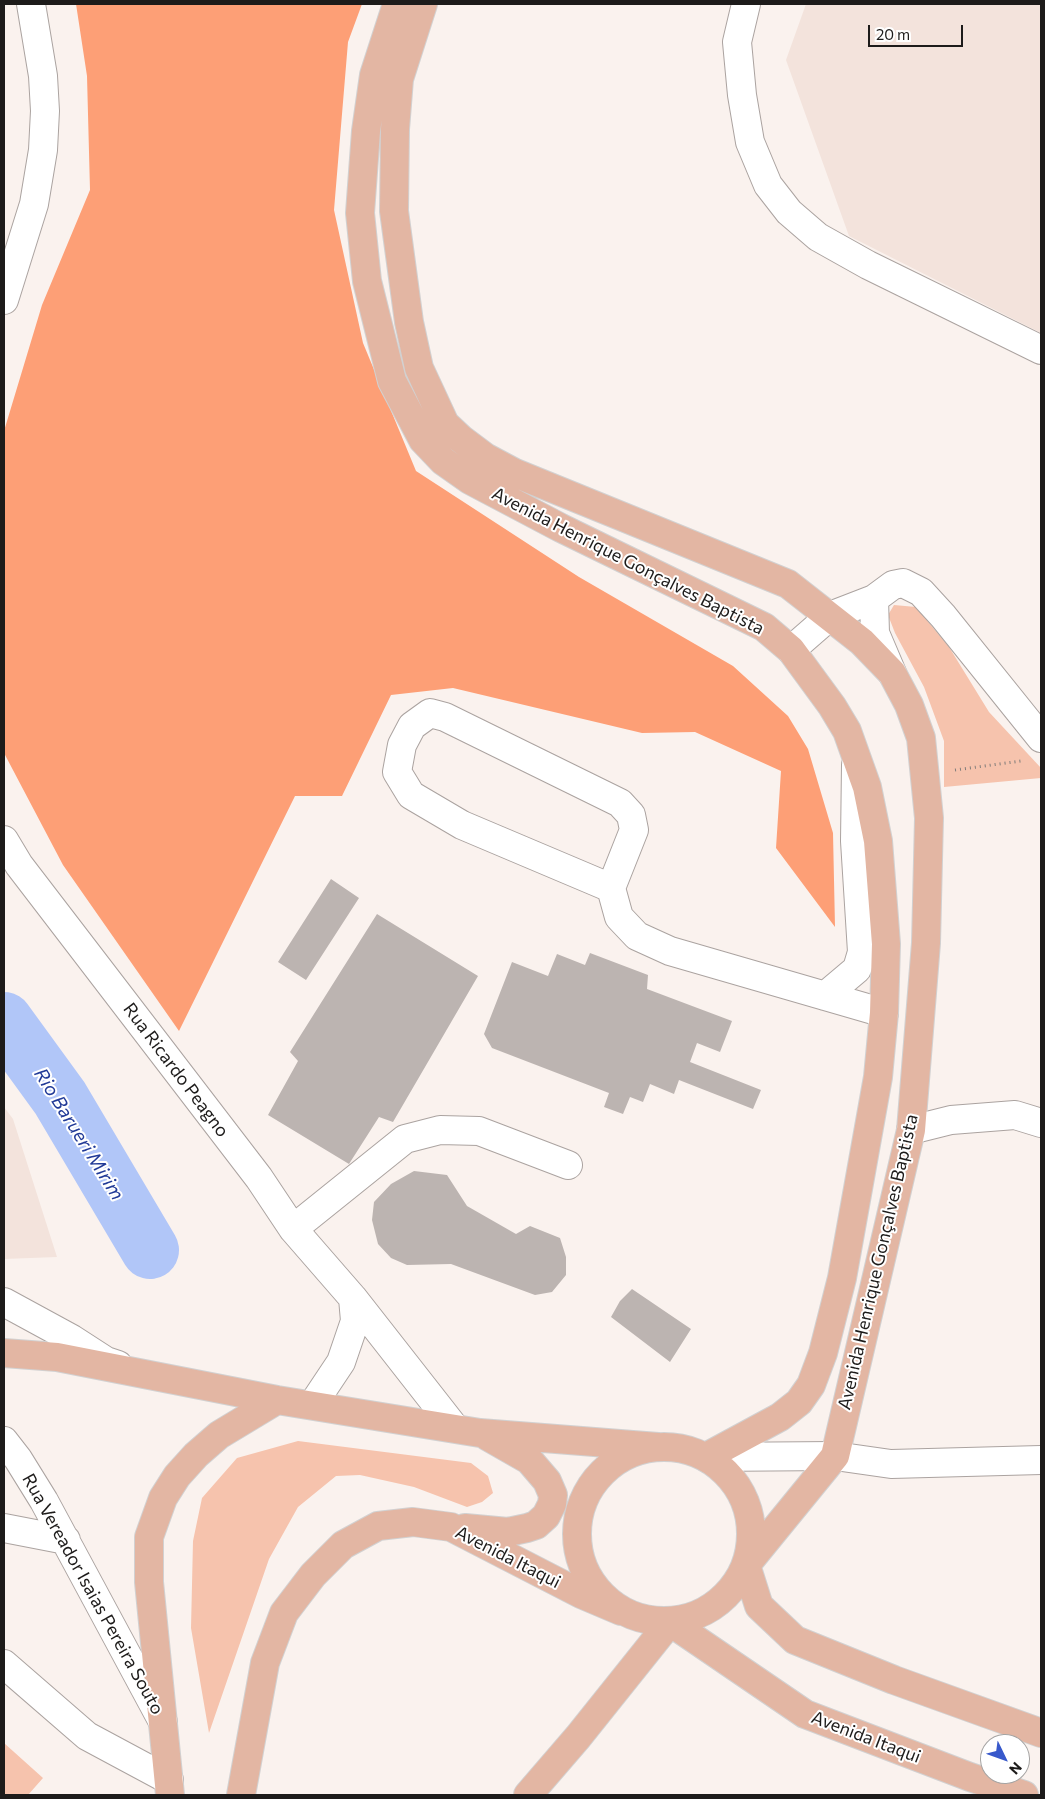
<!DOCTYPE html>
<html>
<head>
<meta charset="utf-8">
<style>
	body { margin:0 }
	#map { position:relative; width:1045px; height:1799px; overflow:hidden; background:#faf2ee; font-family:Commissioner,sans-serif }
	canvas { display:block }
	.frame { position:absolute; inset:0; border:5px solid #1d1b1a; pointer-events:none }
	.north { position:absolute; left:980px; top:1734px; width:50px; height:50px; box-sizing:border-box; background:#fff; border:1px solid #a5a4a3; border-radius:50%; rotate:132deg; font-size:14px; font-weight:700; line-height:20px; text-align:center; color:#1d1b1a }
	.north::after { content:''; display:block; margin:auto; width:18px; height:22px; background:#3859cb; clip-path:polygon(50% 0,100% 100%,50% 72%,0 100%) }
	.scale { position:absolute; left:868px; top:25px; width:95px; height:22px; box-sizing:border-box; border:2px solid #1d1b1a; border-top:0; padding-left:6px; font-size:15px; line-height:18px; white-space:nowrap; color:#1d1b1a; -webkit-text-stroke:4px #fff; paint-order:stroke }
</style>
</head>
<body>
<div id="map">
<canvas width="1045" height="1799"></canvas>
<div class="frame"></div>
<div class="north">N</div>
<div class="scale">20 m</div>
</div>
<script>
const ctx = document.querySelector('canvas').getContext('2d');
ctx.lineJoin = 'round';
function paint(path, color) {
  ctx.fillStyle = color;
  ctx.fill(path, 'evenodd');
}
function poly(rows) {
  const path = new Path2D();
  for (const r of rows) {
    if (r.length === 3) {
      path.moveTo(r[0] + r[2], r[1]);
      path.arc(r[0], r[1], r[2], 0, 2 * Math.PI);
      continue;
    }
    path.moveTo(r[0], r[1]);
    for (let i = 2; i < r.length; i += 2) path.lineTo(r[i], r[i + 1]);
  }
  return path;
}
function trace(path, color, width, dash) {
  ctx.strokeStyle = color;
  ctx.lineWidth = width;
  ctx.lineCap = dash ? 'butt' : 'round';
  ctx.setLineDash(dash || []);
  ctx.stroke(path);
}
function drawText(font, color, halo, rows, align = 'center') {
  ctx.font = font + ' Commissioner,sans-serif';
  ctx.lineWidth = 4;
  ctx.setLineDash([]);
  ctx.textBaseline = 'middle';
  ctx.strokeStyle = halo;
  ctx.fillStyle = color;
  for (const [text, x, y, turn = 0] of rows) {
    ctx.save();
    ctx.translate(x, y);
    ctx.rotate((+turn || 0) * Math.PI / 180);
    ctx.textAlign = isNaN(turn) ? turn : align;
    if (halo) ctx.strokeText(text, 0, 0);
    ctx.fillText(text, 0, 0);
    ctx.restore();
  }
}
const built = poly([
	[806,4,1041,4,1041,333,849,236,786,60],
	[4,1107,13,1119,57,1257,4,1259]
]);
const green = poly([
	[894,605,916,607,949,647,989,712,1041,768,1041,778,944,787,944,741,924,687,895,633,888,615],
	[298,1441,471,1463,488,1476,493,1493,482,1502,467,1507,414,1487,360,1475,336,1476,298,1507,269,1559,209,1733,191,1628,193,1541,202,1498,237,1458],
	[4,1743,43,1778,28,1795,4,1795]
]);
const forest = poly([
	[76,4,362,4,348,42,334,210,363,343,416,471,579,577,733,666,788,716,808,749,833,833,835,927,776,848,781,771,695,732,642,733,453,688,391,695,342,796,295,796,179,1031,63,865,4,753,4,431,42,305,90,190,87,76]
]);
const river = poly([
	[4,1021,60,1098,150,1250]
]);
const building = poly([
	[331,879,359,898,306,980,278,962],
	[377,914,478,976,393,1122,379,1117,349,1164,268,1115,298,1061,290,1052],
	[590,953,648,975,647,989,732,1021,720,1052,697,1043,690,1062,761,1090,753,1109,679,1080,674,1094,650,1084,643,1102,630,1097,623,1114,604,1107,609,1093,492,1048,484,1034,512,962,548,976,557,954,585,965],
	[414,1171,447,1175,467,1206,516,1234,530,1226,560,1238,566,1257,566,1275,552,1292,535,1295,451,1264,407,1265,391,1258,378,1244,372,1220,374,1202,391,1184],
	[632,1289,691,1329,670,1362,611,1317,620,1301]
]);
const path = poly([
	[955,770,1021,761]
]);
const minor = poly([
	[746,4,737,42,742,95,750,142,768,185,789,212,818,237,868,265,1041,350],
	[4,300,34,204,43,150,45,111,43,76,31,4],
	[791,650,830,616,874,599],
	[892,673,875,633,874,599,893,585,903,583,921,592,943,616,1041,738],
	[4,840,19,865,259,1178,293,1229,353,1298,454,1427],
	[611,888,462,825,411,795,397,772,402,745,412,726,430,713,445,717,620,803,631,815,634,830,611,888,619,917,637,936,670,951,884,1013],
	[825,996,857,969,862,952,855,841,856,765],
	[911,1130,951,1120,1015,1115,1041,1123],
	[293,1229,405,1139,440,1130,479,1131,568,1165],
	[4,1302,72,1339,106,1361,118,1365],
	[313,1404,341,1362,355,1321,353,1298],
	[4,1441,18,1459,44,1501,163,1722],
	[706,1457,835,1456,891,1464,1041,1460],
	[4,1528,66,1540],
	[4,1664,87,1736,169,1780]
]);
const major = poly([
	[397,4,374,75,366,131,360,213,367,281,392,381,423,440,443,461,470,480,561,528,764,627,791,650,832,706,847,731,867,787,878,841,886,944,884,1013,878,1077,842,1278,823,1353,811,1385,799,1402,780,1417,706,1457],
	[423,4,399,79,395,129,394,211,409,322,419,368,445,424,461,439,485,457,515,473,788,584,862,642,892,673,909,705,921,738,929,818,926,943,911,1130,835,1456,746,1565,759,1606,795,1640,894,1680,1041,1733],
	[4,1353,57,1357,277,1400,480,1433,658,1447],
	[664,1534,87],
	[465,1528,508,1532,527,1528,536,1525,546,1516,552,1504,553,1495,547,1481,529,1460,487,1436],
	[170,1795,149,1582,149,1537,163,1498,177,1476,196,1455,219,1435,277,1400],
	[241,1795,265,1663,284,1613,313,1575,343,1545,378,1526,413,1522,451,1527,581,1594,621,1611],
	[528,1795,578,1737,670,1622,805,1714,970,1777,1024,1795]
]);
const streetNames = [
	["Avenida Henrique Gonçalves Baptista",628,561,27],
	["Rua Ricardo Peagno",176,1070,53],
	["Avenida Henrique Gonçalves Baptista",878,1262,-77],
	["Avenida Itaqui",508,1557,27],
	["Rua Vereador Isaias Pereira Souto",93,1594,61],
	["Avenida Itaqui",866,1737,21]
];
const waterNames = [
	["Rio Barueri Mirim",79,1134,58]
];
paint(built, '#f3e3dc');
paint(green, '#f6c3ad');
paint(forest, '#fd9f76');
trace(river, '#b1c6f8', 58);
paint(building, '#bcb4b1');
trace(minor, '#aba3a0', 30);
trace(major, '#d2d1d1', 30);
trace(path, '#817d7a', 3, [1, 4]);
trace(minor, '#fff', 28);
trace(major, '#e3b6a3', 28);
drawText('18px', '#1d1b1a', '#fff', streetNames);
drawText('italic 19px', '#213a97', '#fff', waterNames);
</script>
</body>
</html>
